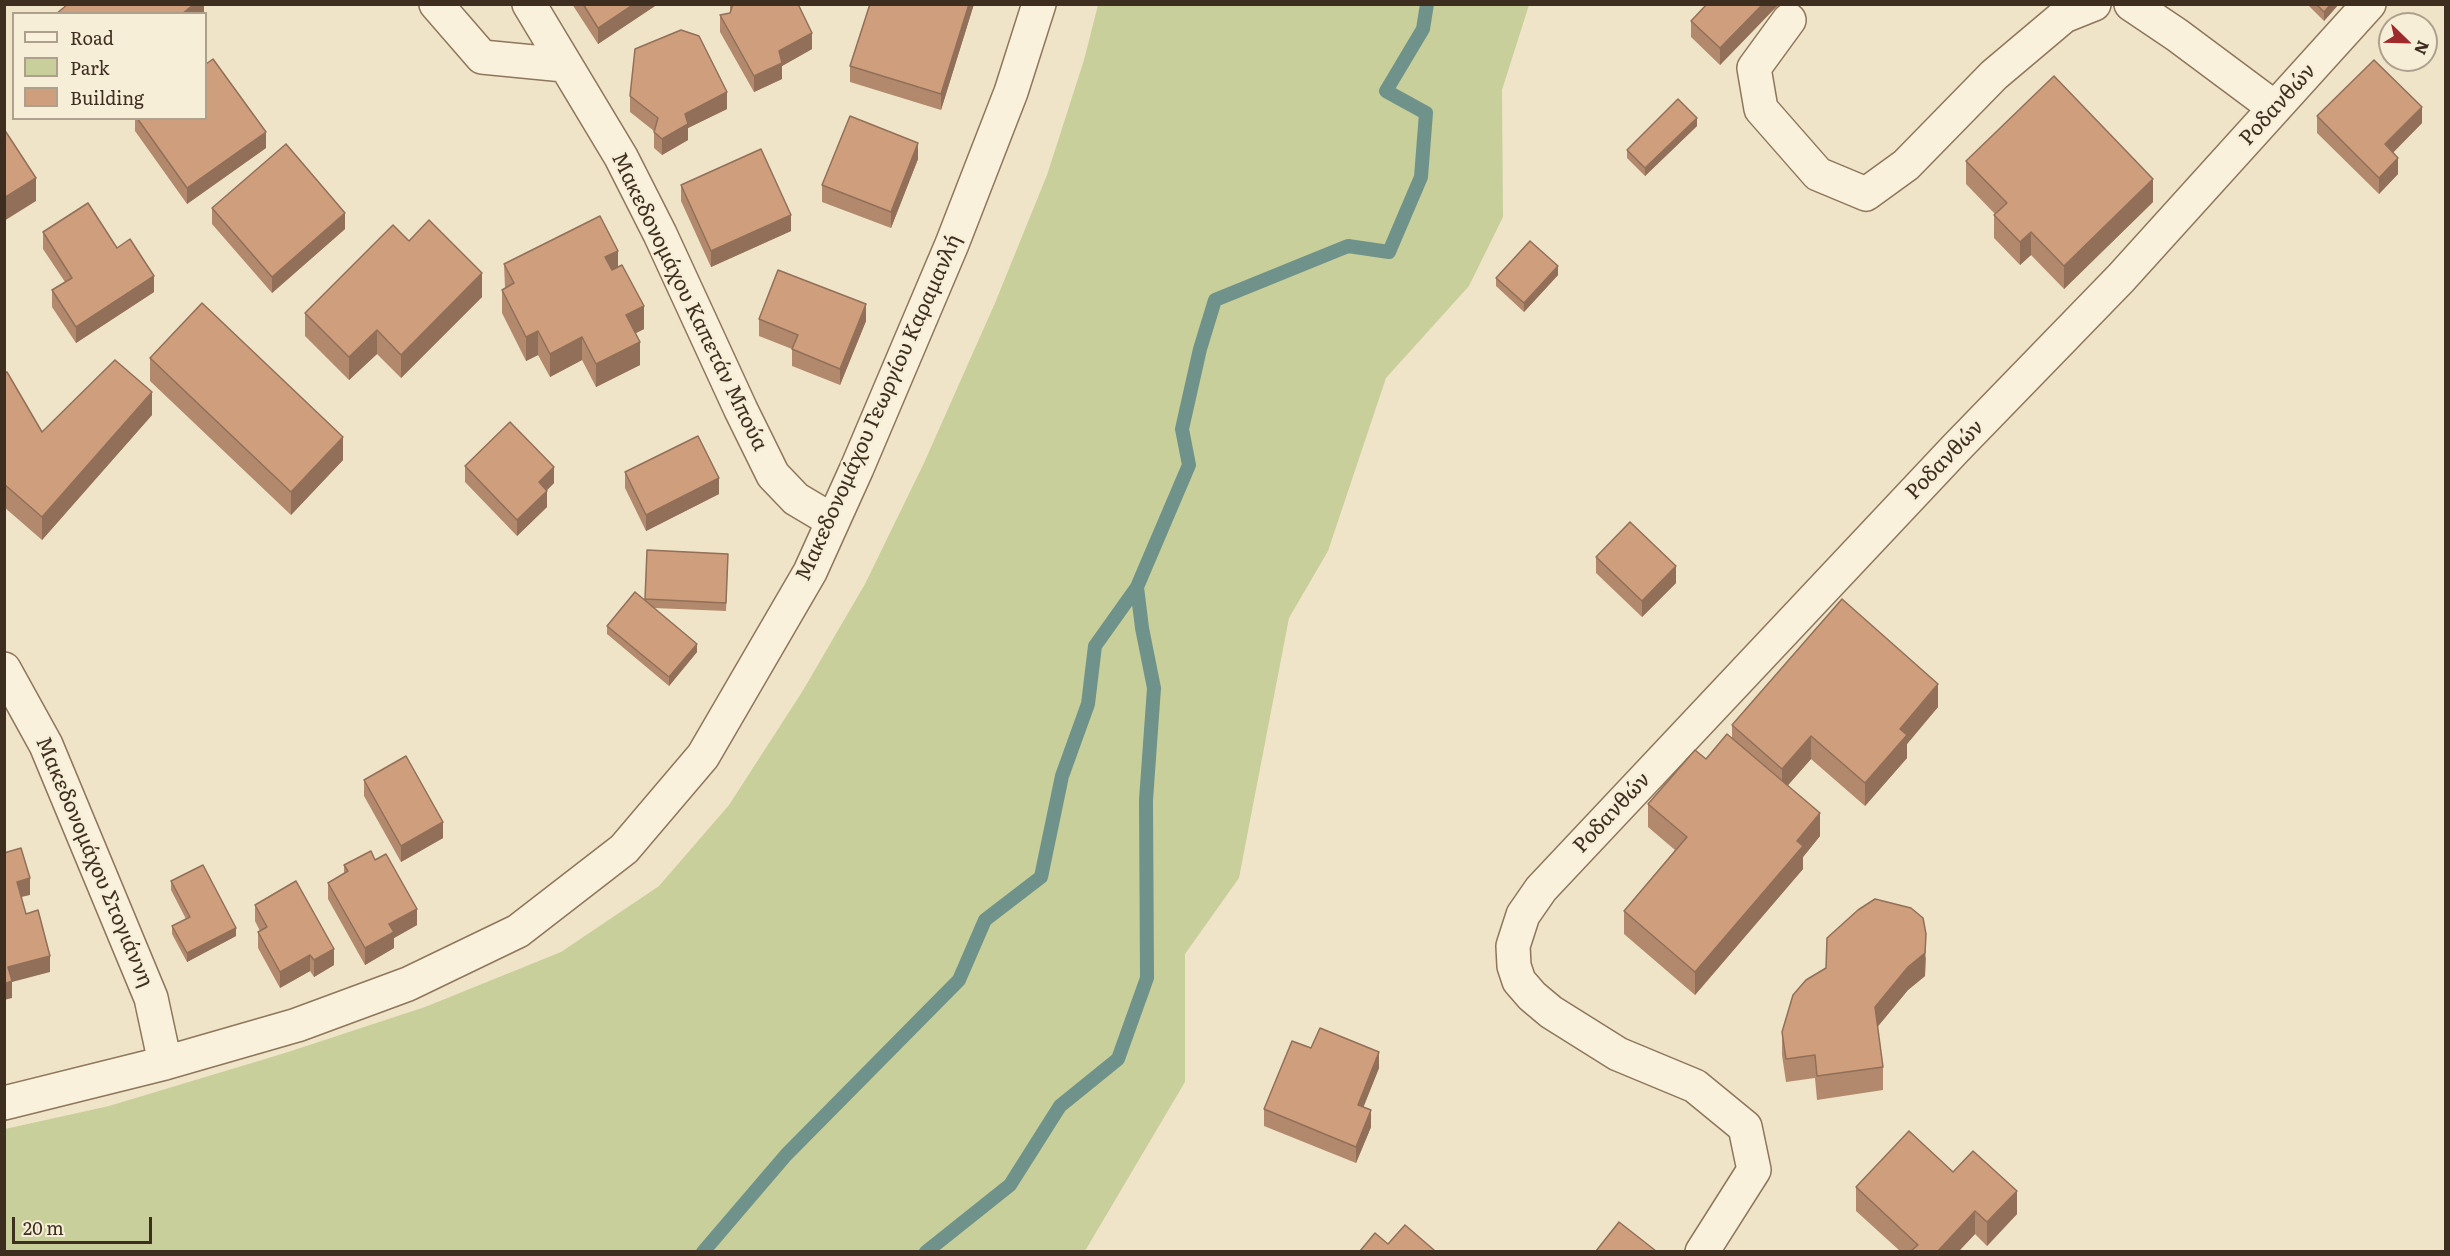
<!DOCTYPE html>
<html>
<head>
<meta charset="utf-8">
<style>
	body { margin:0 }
	#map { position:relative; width:2450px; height:1256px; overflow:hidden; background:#f0e4c8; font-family:Literata,serif }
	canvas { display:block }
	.frame { position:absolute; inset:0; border:6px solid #3d2e20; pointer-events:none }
	.legend { position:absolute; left:12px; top:12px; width:195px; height:108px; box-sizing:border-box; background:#f7eed8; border:2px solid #ada18e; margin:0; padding:8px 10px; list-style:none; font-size:18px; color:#3d2e20 }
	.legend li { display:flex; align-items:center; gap:12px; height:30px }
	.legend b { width:30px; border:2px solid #ada18e }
	.north { position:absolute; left:2378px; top:12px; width:60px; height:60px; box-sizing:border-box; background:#f7eed8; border:2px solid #ada18e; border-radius:50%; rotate:113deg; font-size:16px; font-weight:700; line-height:24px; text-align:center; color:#3d2e20 }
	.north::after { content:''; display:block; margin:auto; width:21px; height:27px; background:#9e2a2b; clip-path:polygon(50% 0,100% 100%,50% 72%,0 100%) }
	.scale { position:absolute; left:12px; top:1217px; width:140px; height:27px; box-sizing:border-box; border:3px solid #3d2e20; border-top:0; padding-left:8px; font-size:18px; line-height:21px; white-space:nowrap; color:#3d2e20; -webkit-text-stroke:4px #f7eed8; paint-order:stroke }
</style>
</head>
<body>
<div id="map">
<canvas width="2450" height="1256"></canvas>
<div class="frame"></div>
<ul class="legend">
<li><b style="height:8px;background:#faf1dc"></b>Road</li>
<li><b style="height:16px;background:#c9cf9b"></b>Park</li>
<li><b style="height:16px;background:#cf9f7d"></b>Building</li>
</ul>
<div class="north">N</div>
<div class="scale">20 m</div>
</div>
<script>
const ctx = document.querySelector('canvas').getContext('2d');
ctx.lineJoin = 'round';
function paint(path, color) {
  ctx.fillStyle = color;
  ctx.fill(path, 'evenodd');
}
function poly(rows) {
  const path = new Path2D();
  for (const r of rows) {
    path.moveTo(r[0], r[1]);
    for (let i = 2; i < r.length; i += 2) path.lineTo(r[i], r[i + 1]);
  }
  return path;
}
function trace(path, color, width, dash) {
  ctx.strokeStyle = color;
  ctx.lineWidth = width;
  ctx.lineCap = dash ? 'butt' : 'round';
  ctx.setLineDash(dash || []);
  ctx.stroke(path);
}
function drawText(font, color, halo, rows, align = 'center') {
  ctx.font = font + ' Literata,serif';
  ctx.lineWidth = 4.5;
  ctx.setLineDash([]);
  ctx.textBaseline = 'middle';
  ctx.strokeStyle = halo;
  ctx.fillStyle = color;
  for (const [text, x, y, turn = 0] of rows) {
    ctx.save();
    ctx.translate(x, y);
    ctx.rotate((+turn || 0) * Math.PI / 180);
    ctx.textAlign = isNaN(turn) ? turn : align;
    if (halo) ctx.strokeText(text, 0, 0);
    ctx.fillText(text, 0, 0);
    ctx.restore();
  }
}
const green = poly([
	[1098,5,1529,5,1502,90,1503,217,1469,286,1386,378,1328,551,1289,618,1239,878,1185,954,1185,1082,1085,1251,5,1251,5,1129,109,1106,285,1053,425,1007,561,952,659,886,729,805,802,692,865,584,924,463,995,303,1047,175,1084,60]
]);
const stream = poly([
	[703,1252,786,1155,959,980,985,920,1041,877,1062,776,1088,704,1095,646,1137,587],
	[926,1252,1010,1185,1060,1106,1118,1059,1147,978,1146,800,1154,688,1142,628,1137,587,1189,465,1182,429,1200,349,1215,300,1348,246,1389,252,1421,177,1426,113,1386,91,1423,29,1427,4]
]);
const street = poly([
	[436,4,482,57,564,65],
	[529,4,621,157,660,234,741,410,773,475,796,499,833,521],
	[2131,4,2177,35,2275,108],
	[1789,20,1754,68,1761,109,1818,174,1866,194,1906,165,1994,75,2064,16,2094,4],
	[4,669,46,745,151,998,165,1063],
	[4,1103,165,1063,297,1025,408,984,518,931,624,849,703,756,810,572,857,468,952,244,1011,92,1039,4],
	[1702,1252,1754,1170,1745,1127,1695,1086,1618,1054,1551,1012,1532,996,1519,981,1514,966,1513,946,1523,915,1541,889,1956,448,2121,278,2369,4]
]);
const wall = poly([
	[572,4,658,4,598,44],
	[730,4,798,4,812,49,782,66,782,79,754,92,720,32,720,15,730,13],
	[870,4,974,4,941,110,850,82,850,66],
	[1707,4,1779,4,1720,65,1691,37,1691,21],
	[2307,4,2339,4,2324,21],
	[630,96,727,109,688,128,688,140,662,155,654,148,654,131,630,112],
	[2317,116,2422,123,2393,152,2398,174,2379,194,2317,133],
	[135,118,206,118,266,148,187,204,135,131],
	[1697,126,1645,176,1627,158,1627,150],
	[918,159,891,228,822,202,822,185],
	[1966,161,2153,202,2064,289,2031,255,2020,265,1994,238,1994,215,1995,214,1966,184],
	[681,185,791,231,711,267,681,201],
	[212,208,345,229,272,293,212,224],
	[43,232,117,248,154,292,76,343,52,307,52,290,65,282,43,249],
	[409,241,482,297,401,378,377,354,349,380,305,336,305,313],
	[504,264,618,267,644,329,636,333,640,365,596,387,582,360,550,377,538,355,526,361,502,313,502,290,505,288],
	[1558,275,1524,312,1496,286,1496,278],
	[759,319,866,321,840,385,792,366,792,349,759,336],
	[150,358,343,460,291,515,150,381],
	[4,373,42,432,152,415,42,540,4,507],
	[465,466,554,483,547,490,547,507,517,536,465,482],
	[625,472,719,494,646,531,625,488],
	[647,550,728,554,726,611,654,608,697,652,669,686,607,634,607,626,645,601],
	[1596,557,1676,583,1642,617,1596,573],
	[1938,707,1907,744,1907,758,1865,806,1811,759,1788,785,1820,836,1803,857,1803,869,1695,995,1624,934,1624,911,1675,850,1648,827,1648,804,1732,738,1732,725],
	[364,780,443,838,401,862,364,796],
	[375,860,417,925,394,938,394,948,365,965,328,899,328,883,344,874,344,865],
	[171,881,236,936,187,962,172,934,172,926,186,919,171,890],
	[255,905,334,965,314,977,310,971,280,988,258,948,258,932,260,931,255,921],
	[1926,957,1925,976,1908,990,1877,1027,1883,1067,1883,1090,1817,1100,1815,1078,1786,1082,1782,1055,1782,1032],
	[1311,1048,1379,1068,1363,1107,1371,1127,1356,1163,1264,1126,1264,1109],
	[1953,1172,2017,1214,1987,1246,1975,1234,1959,1251,1900,1251,1856,1211,1856,1187]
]);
const shadedWall = poly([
	[194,4,204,4,204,14,182,14],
	[634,4,658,4,598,44,598,28],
	[969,4,974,4,941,110,941,94],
	[1763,4,1779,4,1720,65,1720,48],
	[2331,4,2339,4,2324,21,2324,12],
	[812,33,812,49,782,66,782,79,754,92,754,76,779,51],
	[727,92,727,109,688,128,688,140,662,155,662,139,685,114],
	[2422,107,2422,123,2385,161,2385,144],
	[1697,118,1697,126,1645,176,1645,168],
	[266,132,266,148,187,204,187,188],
	[918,143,918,159,891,228,891,212],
	[2398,158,2398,174,2379,194,2379,178],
	[36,178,36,201,4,221,4,198],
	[2153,179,2153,202,2064,289,2064,266],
	[345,213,345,229,272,293,272,277],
	[791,215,791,231,711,267,711,251],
	[2031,232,2031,255,2020,265,2020,242],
	[618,251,618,274,605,280,605,257],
	[1558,266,1558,275,1524,312,1524,303],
	[482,273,482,297,401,378,401,355],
	[154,276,154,292,76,343,76,327],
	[866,304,866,321,840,385,840,369],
	[644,306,644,329,626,338,626,315],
	[377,330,377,354,349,380,349,357],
	[538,331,538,355,526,361,526,337],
	[582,337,582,360,550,377,550,354],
	[640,342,640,365,596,387,596,364],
	[152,392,152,415,42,540,42,517],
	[343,437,343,460,291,515,291,492],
	[554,467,554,483,539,498,539,482],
	[719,478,719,494,646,531,646,515],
	[547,491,547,507,517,536,517,520],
	[1676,566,1676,583,1642,617,1642,601],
	[697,644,697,652,669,686,669,677],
	[1938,684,1938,707,1907,744,1907,758,1865,806,1865,783,1900,729],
	[1811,736,1811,759,1782,792,1782,769],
	[1820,813,1820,836,1803,857,1803,869,1695,995,1695,972,1797,841],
	[443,822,443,838,401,862,401,846],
	[30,878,30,895,17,898,17,882],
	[417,909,417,925,394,938,394,948,365,965,365,948,389,924],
	[236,928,236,936,187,962,187,953],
	[1926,934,1925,976,1908,990,1875,1030,1875,1007],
	[334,949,334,965,314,977,314,960],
	[310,955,310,971,280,988,280,972],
	[50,956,50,972,12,982,12,998,4,1000,4,984,8,967],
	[1379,1052,1379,1068,1358,1121,1358,1105],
	[1371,1110,1371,1127,1356,1163,1356,1147],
	[2017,1191,2017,1214,1987,1246,1987,1222],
	[1975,1211,1975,1234,1959,1251,1938,1251]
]);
const building = poly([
	[68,4,194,4,182,14,56,14,68,4],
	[583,4,634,4,598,28,583,4],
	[733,4,798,4,812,33,779,51,782,63,754,76,720,15,730,13,733,4],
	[870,4,969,4,941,94,850,66,870,4],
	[1707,4,1763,4,1720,48,1691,21,1707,4],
	[2316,4,2331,4,2324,12,2316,4],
	[681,30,699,36,727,92,685,114,688,124,662,139,654,132,658,118,630,96,635,49,681,30],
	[213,59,266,132,187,188,137,118,206,118,206,64,213,59],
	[2374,60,2422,107,2385,144,2398,158,2379,178,2317,116,2374,60],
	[2054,76,2153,179,2064,266,2031,232,2020,242,1994,215,2007,203,1966,161,2054,76],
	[1678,99,1697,118,1645,168,1627,150,1678,99],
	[850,116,918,143,891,212,822,185,850,116],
	[4,129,36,178,4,198,4,129],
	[286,144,345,213,272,277,212,208,286,144],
	[761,149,791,215,711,251,681,185,761,149],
	[88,203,117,248,130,239,154,276,76,327,52,290,72,278,43,232,88,203],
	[600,216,618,251,605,257,612,270,622,265,644,306,626,315,640,342,596,364,582,337,550,354,538,331,526,337,502,290,514,283,504,264,600,216],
	[429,220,482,273,401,355,377,330,349,357,305,313,393,225,409,241,429,220],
	[1530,241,1558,266,1524,303,1496,278,1530,241],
	[778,270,866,304,840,369,792,349,798,335,759,319,778,270],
	[202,303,343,437,291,492,150,358,202,303],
	[115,360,152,392,42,517,4,484,4,373,7,372,42,432,115,360],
	[510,422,554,467,539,482,547,491,517,520,465,466,510,422],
	[698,436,719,478,646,515,625,472,698,436],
	[1630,522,1676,566,1642,601,1596,557,1630,522],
	[647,550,728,554,726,603,645,599,647,550],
	[635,592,697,644,669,677,607,626,635,592],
	[1842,599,1938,684,1900,729,1907,735,1865,783,1811,736,1782,769,1732,725,1842,599],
	[1727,734,1820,813,1797,841,1803,846,1695,972,1624,911,1687,837,1648,804,1695,750,1706,759,1727,734],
	[406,756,443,822,401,846,364,780,406,756],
	[21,848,30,878,17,882,26,914,38,910,50,956,8,967,12,981,4,984,4,853,21,848],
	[371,851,375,860,386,854,417,909,389,924,394,932,365,948,328,883,348,871,344,865,371,851],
	[203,865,236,928,187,953,172,926,190,917,171,881,203,865],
	[296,881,334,949,314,960,310,955,280,972,258,932,267,927,255,905,296,881],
	[1875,899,1911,908,1923,918,1926,934,1925,953,1908,967,1875,1007,1883,1067,1817,1076,1815,1055,1786,1059,1782,1032,1793,995,1806,980,1826,968,1827,938,1858,910,1875,899],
	[1320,1028,1379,1052,1358,1105,1371,1110,1356,1147,1264,1109,1292,1041,1311,1048,1320,1028],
	[1909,1131,1953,1172,1973,1151,2017,1191,1987,1222,1975,1211,1938,1251,1911,1251,1918,1245,1856,1187,1909,1131],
	[1619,1222,1656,1251,1596,1251,1619,1222],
	[1405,1225,1434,1250,1432,1251,1360,1251,1375,1233,1388,1244,1405,1225]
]);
const streetNames = [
	["Ροδανθών",2278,105,-48],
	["Μακεδονομάχου Καπετάν Μπούα",689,302,64],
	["Μακεδονομάχου Γεωργίου Καραμανλή",879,408,-66],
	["Ροδανθών",1945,460,-46],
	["Ροδανθών",1612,813,-47],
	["Μακεδονομάχου Στογιάννη",94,862,67]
];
paint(green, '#c9cf9b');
trace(stream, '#6f938a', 14);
trace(street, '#8d765c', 36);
trace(street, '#faf1dc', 33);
paint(wall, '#b2896c');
paint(shadedWall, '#916f58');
paint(building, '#cf9f7d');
trace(building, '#916f58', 1.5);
drawText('21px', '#3d2e20', '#f7eed8', streetNames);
</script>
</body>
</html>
